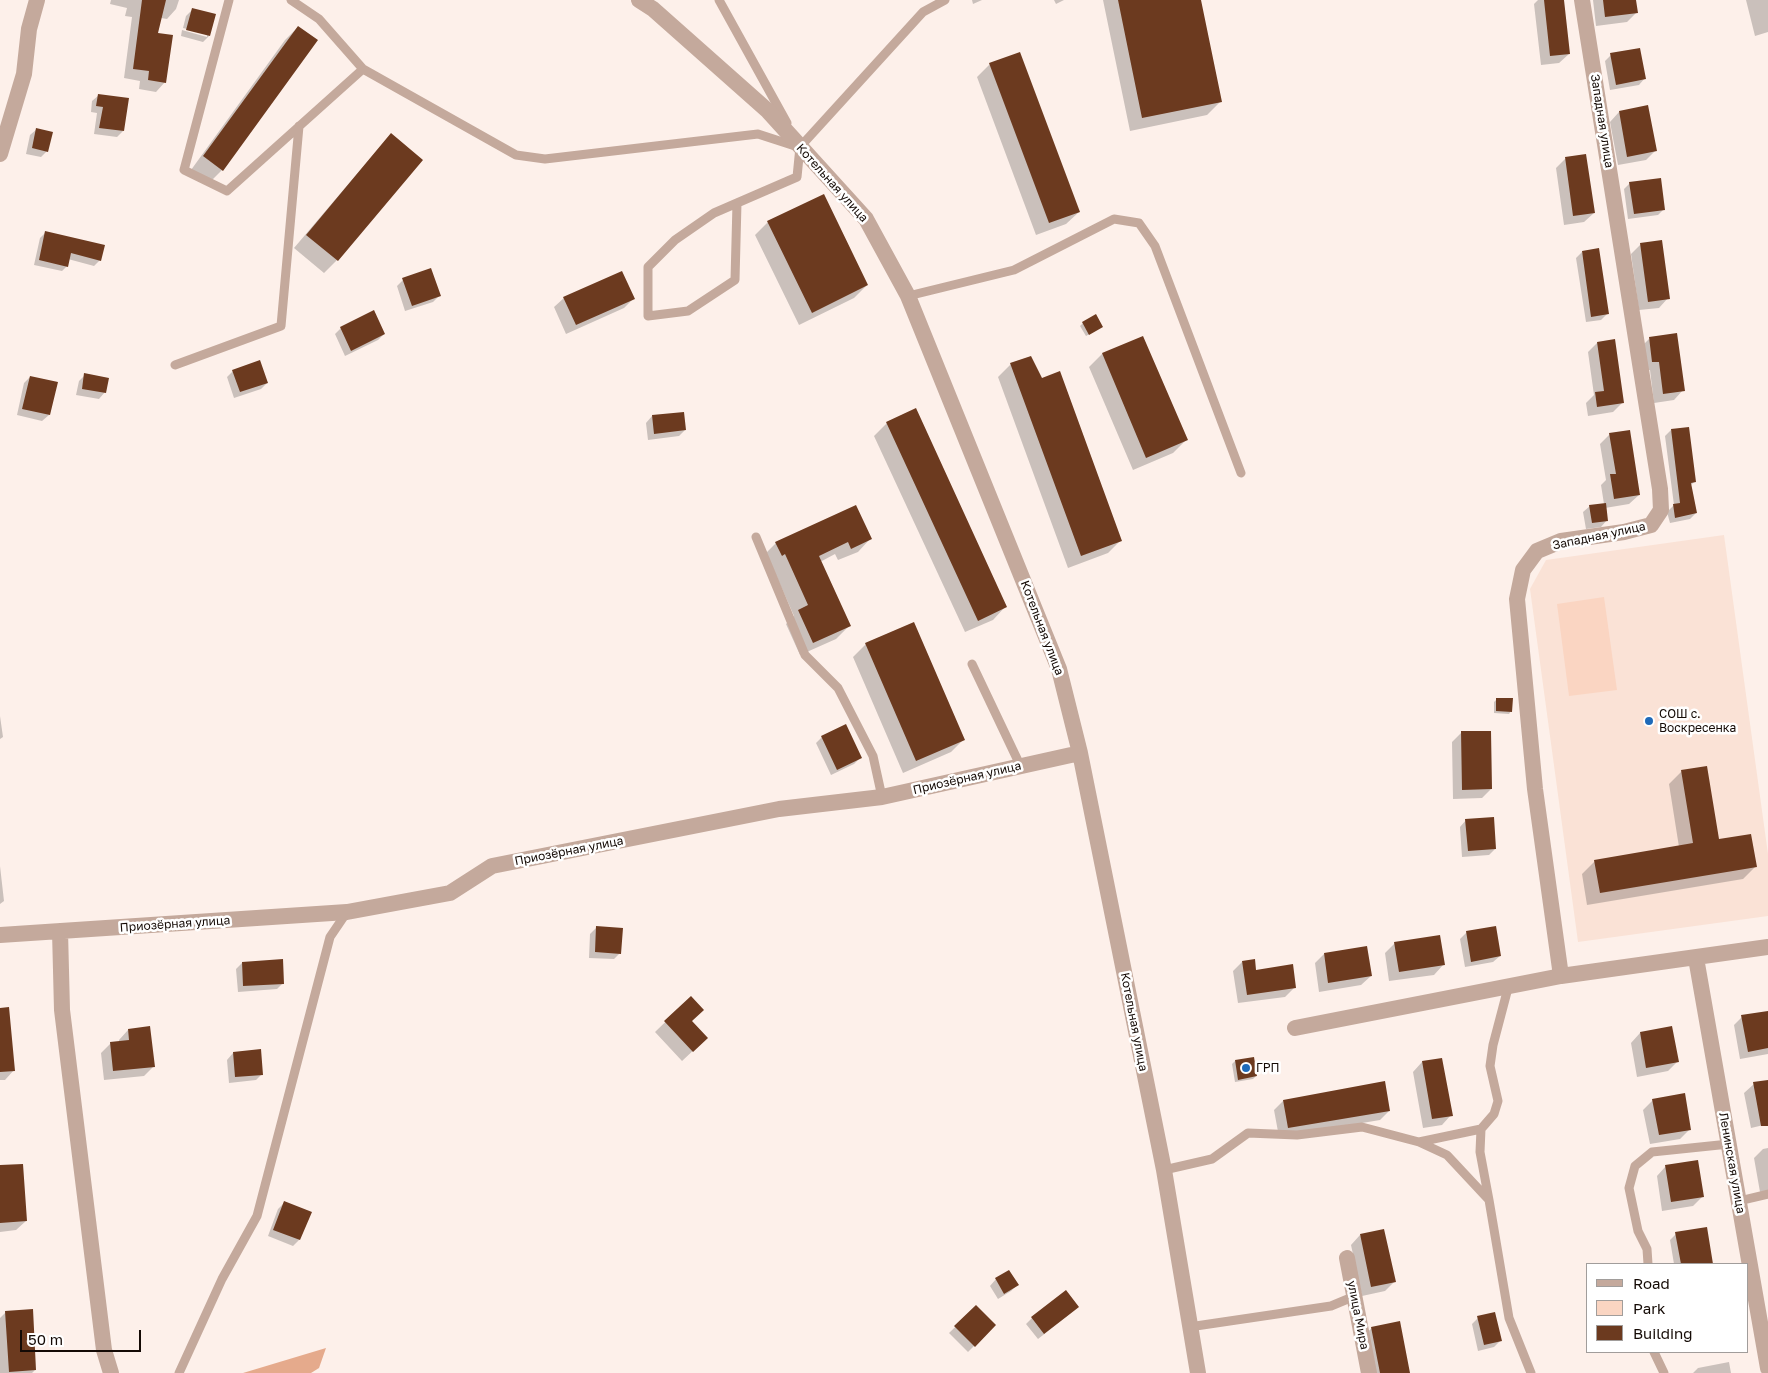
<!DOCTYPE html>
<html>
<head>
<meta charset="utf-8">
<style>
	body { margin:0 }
	#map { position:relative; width:1768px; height:1373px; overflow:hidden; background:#fdf0ea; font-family:"Golos Text",sans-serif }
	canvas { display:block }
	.legend { position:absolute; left:1586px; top:1263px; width:162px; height:90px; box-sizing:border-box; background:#fff; border:1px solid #a19d9b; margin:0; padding:6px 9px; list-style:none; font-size:15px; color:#140a05 }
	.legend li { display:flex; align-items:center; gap:10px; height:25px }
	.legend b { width:25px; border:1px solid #a19d9b }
	.scale { position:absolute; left:20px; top:1330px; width:121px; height:22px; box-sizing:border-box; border:2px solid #140a05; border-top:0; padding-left:6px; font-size:15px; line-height:18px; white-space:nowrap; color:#140a05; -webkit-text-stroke:4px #fff; paint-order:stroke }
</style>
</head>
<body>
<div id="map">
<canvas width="1768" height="1373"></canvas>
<ul class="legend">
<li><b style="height:6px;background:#c4a99c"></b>Road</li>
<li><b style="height:14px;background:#fad5c2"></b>Park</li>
<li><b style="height:14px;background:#6c3a1f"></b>Building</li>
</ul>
<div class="scale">50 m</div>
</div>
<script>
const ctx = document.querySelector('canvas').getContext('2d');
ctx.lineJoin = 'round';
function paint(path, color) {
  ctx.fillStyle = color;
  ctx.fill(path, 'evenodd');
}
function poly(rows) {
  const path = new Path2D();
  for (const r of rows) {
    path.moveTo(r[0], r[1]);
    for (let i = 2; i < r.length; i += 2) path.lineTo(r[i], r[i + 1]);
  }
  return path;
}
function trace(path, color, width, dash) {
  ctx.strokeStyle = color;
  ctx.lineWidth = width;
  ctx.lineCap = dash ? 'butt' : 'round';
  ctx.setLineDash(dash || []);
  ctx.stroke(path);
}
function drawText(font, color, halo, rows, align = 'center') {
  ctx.font = font + ' "Golos Text",sans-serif';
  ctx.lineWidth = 5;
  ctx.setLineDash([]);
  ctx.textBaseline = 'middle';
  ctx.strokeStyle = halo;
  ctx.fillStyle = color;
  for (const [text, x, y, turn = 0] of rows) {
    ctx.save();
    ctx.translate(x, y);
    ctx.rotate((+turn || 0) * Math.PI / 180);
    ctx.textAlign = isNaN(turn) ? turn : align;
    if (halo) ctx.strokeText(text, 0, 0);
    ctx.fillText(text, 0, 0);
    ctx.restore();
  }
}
const built = poly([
	[1724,535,1768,854,1768,916,1578,942,1530,589,1546,560]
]);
const green = poly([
	[1604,597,1617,690,1569,696,1557,604]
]);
const forest = poly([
	[326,1348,319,1368,311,1373,243,1373]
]);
const shadow = poly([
	[111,0,179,0,176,9,167,19,161,18,157,34,165,82,156,92,139,89,140,81,124,78,132,17,125,16,127,8,110,4],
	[972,0,982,0,973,4],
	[1054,0,1064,0,1056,4],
	[1103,0,1200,0,1220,102,1207,115,1130,131],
	[1538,0,1563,0,1569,54,1559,63,1541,65,1534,4],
	[1593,0,1635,0,1637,12,1627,22,1596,26],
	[1746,0,1768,0,1768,32,1755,36],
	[192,10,209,36,203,42,181,36,182,30,207,37,207,34,183,28,186,16],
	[298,27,222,170,209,183,191,170,285,40],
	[1611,55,1645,78,1639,85,1610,90,1605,61],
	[990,64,1079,212,1066,224,1036,235,977,77],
	[99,95,123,131,117,137,94,134,97,113,91,112,92,101],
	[1619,112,1655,151,1646,160,1618,165,1610,122],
	[37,129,47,151,41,157,26,154,30,135],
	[391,135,421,160,337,260,324,273,294,248,379,148],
	[1585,156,1594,213,1584,222,1564,225,1556,168,1565,159],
	[1630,183,1664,209,1658,215,1628,219,1624,189],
	[768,222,867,285,854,298,799,325,755,235],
	[46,232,100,260,94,266,68,259,67,266,62,271,34,265,40,238],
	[1641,244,1668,298,1659,308,1639,310,1631,254],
	[1582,252,1607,314,1601,320,1586,322,1576,258],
	[403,280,439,296,433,302,405,311,397,286],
	[564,298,633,299,624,308,566,334,554,307],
	[1083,323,1102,327,1086,336,1080,326],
	[341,328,384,334,378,340,345,356,335,334],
	[1142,337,1186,440,1173,453,1133,470,1089,367,1102,354],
	[1649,339,1683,390,1674,400,1654,403,1650,370,1643,371,1640,348],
	[1614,340,1623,402,1613,412,1588,416,1586,403,1594,395,1588,352,1597,343],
	[1011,364,1121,540,1108,553,1068,568,998,377],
	[233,371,267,383,261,389,234,398,227,377],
	[85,375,105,392,99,399,76,395,79,381],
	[30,377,49,415,42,421,17,415,24,383],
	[652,416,685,430,679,436,648,440,646,423],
	[887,423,1005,607,993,620,965,632,874,436],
	[1671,430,1694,482,1690,486,1696,513,1690,519,1670,523,1667,512,1674,505,1665,436],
	[1610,434,1639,495,1629,504,1605,508,1607,520,1601,527,1586,529,1583,512,1590,506,1604,504,1601,485,1606,480,1600,444],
	[870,539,858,552,838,560,835,554,820,562,849,626,836,639,800,655,786,624,794,616,772,566,763,556,776,543],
	[866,644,964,739,951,752,903,773,853,657],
	[1497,699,1511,711,1509,714,1494,713,1494,702],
	[0,716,3,737,0,739],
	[1462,732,1491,789,1482,798,1453,799,1452,742],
	[822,737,860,758,854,764,831,775,816,743],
	[1682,771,1718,841,1756,866,1743,879,1587,905,1582,874,1595,861,1679,847,1669,784],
	[1466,820,1495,849,1489,855,1462,857,1460,827],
	[0,866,4,901,0,904],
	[597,927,620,953,614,959,589,958,590,934],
	[1467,932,1500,956,1493,962,1465,967,1460,939],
	[1395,943,1443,965,1434,975,1389,981,1385,953],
	[1324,954,1371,976,1361,985,1319,992,1315,963],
	[1242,962,1255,971,1295,987,1285,997,1238,1003,1233,971],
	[242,963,283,983,277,989,238,992,236,969],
	[691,997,691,1021,697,1047,682,1061,655,1032],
	[1768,1012,1768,1054,1740,1059,1734,1025,1742,1017],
	[0,1021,14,1070,5,1080,0,1080],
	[128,1030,153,1067,144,1076,104,1080,101,1053,111,1043,119,1042,119,1040],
	[1640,1033,1677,1062,1668,1071,1637,1077,1631,1043],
	[233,1053,262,1074,256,1080,229,1083,227,1060],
	[1253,1058,1256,1076,1253,1079,1235,1082,1232,1064,1235,1061],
	[1441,1059,1451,1115,1442,1125,1423,1128,1413,1072,1422,1062],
	[1768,1081,1768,1124,1751,1128,1744,1093,1754,1084],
	[1653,1100,1690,1129,1680,1139,1650,1144,1643,1110],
	[1283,1101,1389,1111,1380,1120,1279,1137,1274,1110],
	[1768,1148,1768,1191,1760,1192,1754,1158,1763,1149],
	[1666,1166,1702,1197,1693,1206,1662,1211,1657,1176],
	[0,1167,26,1221,16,1230,0,1232],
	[285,1202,299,1240,293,1246,268,1236,278,1209],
	[1676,1234,1712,1263,1674,1264,1670,1240],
	[1360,1235,1394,1282,1385,1291,1362,1296,1351,1245],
	[1009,1272,1017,1285,1011,1291,998,1299,990,1286,996,1279],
	[976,1307,995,1325,968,1352,949,1333],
	[6,1312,35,1370,32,1373,0,1373,0,1318],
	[1071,1313,1038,1339,1026,1324,1032,1318],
	[1478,1318,1500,1341,1494,1347,1478,1351,1472,1324],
	[1372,1328,1408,1373,1369,1373,1362,1337],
	[1729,1362,1731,1373,1693,1373,1698,1368]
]);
const building = poly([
	[142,0,166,0,158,33,173,35,166,83,148,80,149,71,133,69],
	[1118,0,1201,0,1222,102,1142,118],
	[1544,0,1564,0,1570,54,1550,56],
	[1603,0,1636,0,1638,13,1605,17],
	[192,8,216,14,210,36,186,30],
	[298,26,318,40,223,171,203,156],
	[1640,48,1646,79,1616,85,1610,53],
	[1020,52,1080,212,1049,223,989,63],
	[98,94,129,98,124,131,99,128,103,107,96,106],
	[1648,105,1657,151,1627,157,1619,111],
	[36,128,53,132,48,152,32,148],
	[391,133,423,160,338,261,306,235],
	[1586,154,1595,213,1573,216,1565,157],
	[1661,178,1665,210,1634,214,1629,182],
	[824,194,868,285,812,313,767,221],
	[45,231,105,245,101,261,71,253,68,267,39,260],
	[1662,240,1670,299,1648,302,1640,243],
	[1599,248,1609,314,1591,317,1582,251],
	[431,268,441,296,412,306,402,278],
	[622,271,635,299,576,325,563,297],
	[374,310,385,334,351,351,340,327],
	[1096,314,1103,327,1089,335,1082,322],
	[1677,333,1685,391,1663,394,1659,362,1652,362,1649,337],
	[1143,336,1188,440,1146,458,1102,353],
	[1615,339,1624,403,1597,407,1595,392,1604,391,1597,342],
	[1031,356,1042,378,1060,371,1122,541,1081,556,1010,363],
	[260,360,268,383,240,392,232,370],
	[84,373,109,378,106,393,82,389],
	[30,376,58,382,50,415,22,409],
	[916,408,1007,607,978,621,886,422],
	[684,412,686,430,654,434,652,415],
	[1689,427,1696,482,1691,483,1697,513,1675,518,1673,504,1680,503,1671,429],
	[1630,430,1640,495,1614,499,1610,474,1616,474,1609,433],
	[1606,503,1608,521,1592,523,1589,505],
	[856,505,872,539,851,549,848,542,819,556,851,626,813,643,798,610,808,605,785,554,782,556,775,542],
	[914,622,965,740,916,761,865,643],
	[1496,698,1513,698,1512,712,1496,711],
	[846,724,862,758,837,770,821,736],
	[1461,731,1491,731,1492,789,1462,790],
	[1707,766,1719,839,1751,834,1757,867,1600,893,1594,860,1693,843,1681,770],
	[1494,817,1496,849,1468,851,1465,819],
	[596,926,623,928,621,954,595,952],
	[1496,926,1501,956,1471,962,1466,931],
	[1440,935,1445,965,1399,972,1394,942],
	[1367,946,1372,976,1328,983,1324,953],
	[283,959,284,984,243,986,242,962],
	[1255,959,1256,970,1293,964,1296,988,1247,995,1242,961],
	[691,996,704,1010,692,1021,708,1038,693,1052,664,1021],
	[9,1007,15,1071,0,1072,0,1008],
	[1768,1011,1768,1048,1748,1052,1741,1015],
	[150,1026,155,1067,113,1071,110,1042,129,1040,128,1029],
	[1672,1026,1679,1062,1646,1068,1640,1032],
	[261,1049,263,1075,235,1077,233,1052],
	[1254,1057,1257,1076,1238,1080,1235,1060],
	[1442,1058,1453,1116,1432,1119,1422,1061],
	[1768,1080,1768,1126,1761,1126,1753,1082],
	[1385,1081,1390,1111,1288,1128,1283,1100],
	[1685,1093,1691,1130,1659,1135,1652,1099],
	[1698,1160,1704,1197,1671,1202,1665,1165],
	[23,1164,27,1221,0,1223,0,1165],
	[284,1201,312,1212,300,1240,273,1230],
	[1707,1227,1713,1264,1681,1264,1675,1232],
	[1384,1229,1396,1282,1371,1287,1360,1234],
	[1009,1270,1019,1285,1004,1294,995,1278],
	[1066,1290,1079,1307,1044,1334,1031,1317],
	[976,1305,996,1325,975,1347,954,1326],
	[33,1309,36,1370,9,1372,5,1311],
	[1495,1312,1502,1341,1484,1345,1477,1316],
	[1400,1321,1410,1373,1380,1373,1371,1327]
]);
const service = poly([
	[229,0,184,170,227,191,363,69],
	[291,0,319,19,363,69,516,155,545,159,758,134,795,146],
	[719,0,787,123],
	[737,203,735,280,688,311,648,316,648,267,675,240,714,213,797,177,800,147,923,12,945,0],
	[908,296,1014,270,1114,219,1139,223,1155,246,1241,473],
	[175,365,281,326,299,126],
	[756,537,805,655,838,688,873,756,882,797],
	[972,664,1020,765],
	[1419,1142,1481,1129],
	[1164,1170,1212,1159,1248,1133,1297,1135,1362,1127,1419,1142,1447,1155,1489,1200,1509,1318,1531,1373],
	[1489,1200,1480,1152,1481,1129,1494,1114,1498,1101,1490,1066,1493,1045,1508,988],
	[1739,1201,1768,1194],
	[1648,1264,1647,1249,1638,1231,1629,1188,1635,1166,1652,1152,1729,1144],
	[1189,1327,1331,1306,1355,1296],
	[1654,1352,1664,1373],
	[179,1373,222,1279,257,1216,330,937,347,912]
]);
const minor = poly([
	[639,0,653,9,768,111,866,219,908,296,1059,669,1080,753,1164,1170,1198,1373],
	[0,154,24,74,29,29,37,0],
	[60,931,62,1010,104,1350,111,1373],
	[0,935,347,912,450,893,492,866,779,809,882,797,1080,753],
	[1696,958,1768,1368],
	[1561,976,1535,789,1517,599,1523,570,1537,551,1561,541,1624,532,1651,525,1661,510,1660,489,1582,0],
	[1295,1028,1561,976,1768,947],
	[1347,1258,1369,1373]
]);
const markers = [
	[1649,721,5,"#1e6ab9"],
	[1246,1068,5,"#1e6ab9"]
];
const streetNames = [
	["Западная улица",1602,121,81],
	["Котельная улица",832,183,48],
	["Западная улица",1599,536,-12],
	["Котельная улица",1042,628,69],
	["Приозёрная улица",967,778,-13],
	["Приозёрная улица",569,851,-11],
	["Приозёрная улица",175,924,-4],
	["Котельная улица",1134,1022,79],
	["Ленинская улица",1732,1163,80],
	["улица Мира",1358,1315,79]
];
const poiNames = [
	["СОШ с.",1659,714],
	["Воскресенка",1659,728],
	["ГРП",1256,1068]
];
paint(built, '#fae2d6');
paint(green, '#fad5c2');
paint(forest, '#e5aa8c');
paint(shadow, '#0003');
paint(building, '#6c3a1f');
trace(service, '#c4a99c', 9);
trace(minor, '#c4a99c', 16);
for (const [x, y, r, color] of markers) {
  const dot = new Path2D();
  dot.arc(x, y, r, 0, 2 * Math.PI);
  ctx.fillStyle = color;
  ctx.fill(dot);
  trace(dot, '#fff', 2);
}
drawText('12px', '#140a05', '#fff', streetNames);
drawText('12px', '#140a05', '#fff', poiNames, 'left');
</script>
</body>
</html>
